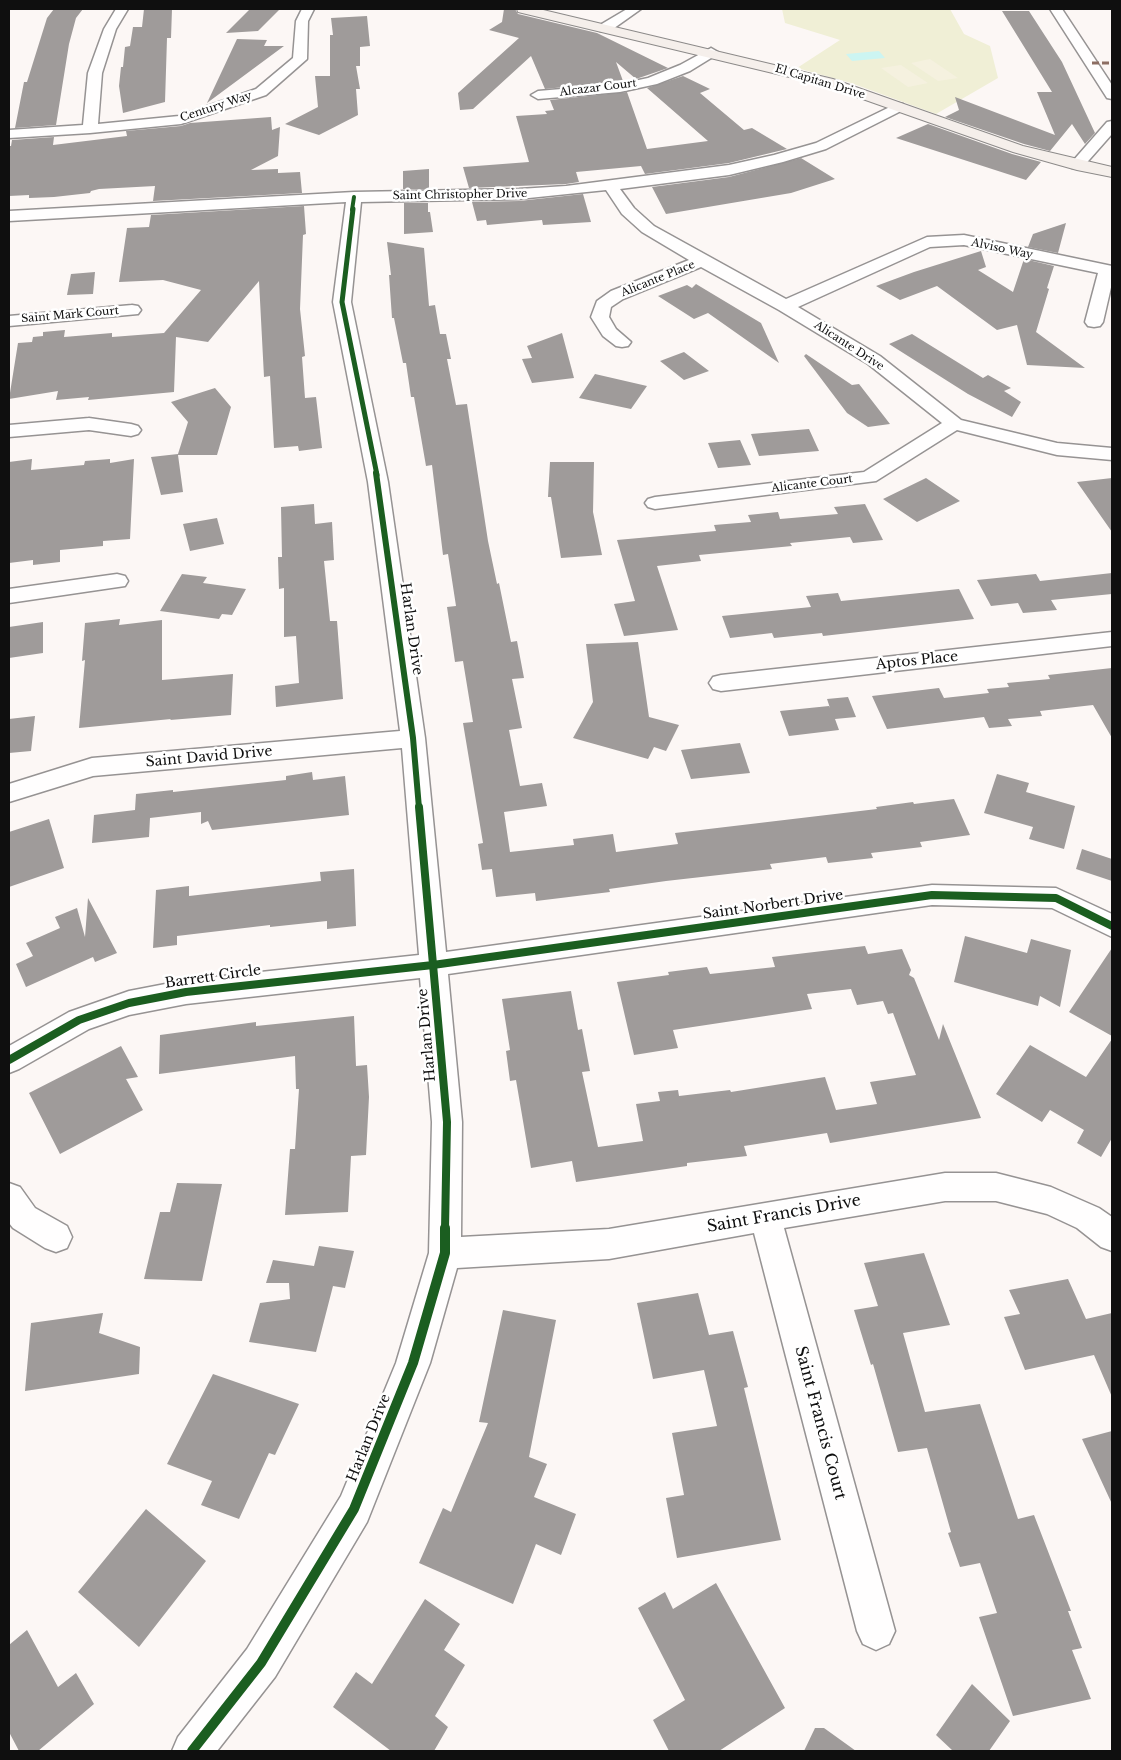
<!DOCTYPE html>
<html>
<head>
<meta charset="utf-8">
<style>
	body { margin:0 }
	#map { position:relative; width:1121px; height:1760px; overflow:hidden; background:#fcf7f5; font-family:"Libre Baskerville",serif }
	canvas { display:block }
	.frame { position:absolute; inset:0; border:10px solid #0f0f0f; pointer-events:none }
</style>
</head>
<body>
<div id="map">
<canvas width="1121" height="1760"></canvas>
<div class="frame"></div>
</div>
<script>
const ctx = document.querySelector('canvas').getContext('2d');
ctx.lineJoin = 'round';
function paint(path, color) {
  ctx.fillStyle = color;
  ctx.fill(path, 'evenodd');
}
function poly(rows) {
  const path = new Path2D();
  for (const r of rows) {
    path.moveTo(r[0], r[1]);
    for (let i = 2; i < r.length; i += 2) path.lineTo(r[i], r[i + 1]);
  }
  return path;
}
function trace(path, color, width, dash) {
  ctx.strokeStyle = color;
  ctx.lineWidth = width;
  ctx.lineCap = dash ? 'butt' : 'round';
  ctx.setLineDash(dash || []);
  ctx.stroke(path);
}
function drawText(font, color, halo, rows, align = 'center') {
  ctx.font = font + ' "Libre Baskerville",serif';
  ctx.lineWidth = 5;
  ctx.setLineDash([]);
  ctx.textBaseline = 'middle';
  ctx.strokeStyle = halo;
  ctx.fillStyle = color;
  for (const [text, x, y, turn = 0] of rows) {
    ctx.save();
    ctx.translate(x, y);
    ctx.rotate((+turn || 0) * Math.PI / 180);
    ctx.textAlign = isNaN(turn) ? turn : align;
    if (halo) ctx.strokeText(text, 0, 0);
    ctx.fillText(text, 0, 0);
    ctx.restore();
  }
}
const green = poly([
	[782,9,950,9,964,34,990,46,998,78,936,114,851,83,797,68,840,40,785,23]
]);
const pitch = poly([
	[930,59,958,78,938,81,911,63],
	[901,65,928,83,908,87,881,68]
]);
const water = poly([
	[879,51,885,58,852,61,846,54]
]);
const building = poly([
	[54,9,83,9,76,18,69,44,56,125,15,128,24,82,27,82,47,18],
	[144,9,172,9,171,38,167,38,165,102,123,113,119,86,121,67,123,67,125,47,130,46,133,27,142,27],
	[250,9,280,9,258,31,226,33],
	[504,9,515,9,518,14,597,33,668,68,636,79,616,62,623,81,545,89,531,56,473,109,460,110,458,93,519,38,489,30,502,22],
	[1002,11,1029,11,1062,62,1095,133,1085,144,1072,124,1050,151,1024,144,945,117,959,110,955,97,1055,135,1037,92,1052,92],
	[367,16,370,46,360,47,360,66,356,66,360,89,356,89,358,115,319,135,285,124,318,107,315,76,330,76,330,35,333,35,331,18],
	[237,39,267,40,264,46,284,46,207,103],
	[683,76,710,89,700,93,744,130,752,128,787,149,729,163,645,174,641,166,576,172,579,182,566,184,469,188,463,167,529,162,516,116,547,114,545,111,554,110,550,100,627,92,647,149,708,141,647,88],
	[271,117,272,130,280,127,278,156,251,170,278,169,278,173,300,172,302,193,153,201,155,186,99,189,91,191,90,193,54,197,29,198,29,195,9,196,9,146,11,146,12,140,54,137,53,145,127,136,126,131,181,126,190,123],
	[928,124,1012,154,1041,162,1026,180,896,138],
	[801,158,835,179,791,193,666,214,652,187,729,177],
	[429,169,429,189,403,189,403,171],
	[583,194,591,222,543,225,542,220,487,225,486,220,477,221,472,202,519,201],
	[404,203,428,203,428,212,430,212,433,232,404,234],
	[304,206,306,234,303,235,300,309,305,356,302,357,305,398,316,397,322,448,299,451,298,446,274,448,270,376,264,377,259,281,208,342,176,337,174,392,88,400,89,397,56,400,58,391,9,399,18,343,32,342,33,337,43,336,43,332,65,330,64,337,112,333,112,337,164,333,201,290,163,280,119,282,127,228,149,227,151,215],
	[1066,223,1058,253,1028,247,1033,234],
	[387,242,424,248,429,306,435,305,440,334,446,334,451,359,447,359,456,405,467,404,488,541,497,584,499,583,511,642,517,641,524,678,512,679,522,728,509,730,520,786,542,783,547,806,504,812,510,852,574,845,573,839,613,834,616,852,678,844,675,833,877,809,876,807,913,802,914,804,954,799,970,835,920,842,922,847,871,853,873,858,828,863,826,857,770,864,772,869,666,881,609,889,610,892,536,901,535,893,496,897,492,869,482,870,478,844,483,843,463,723,473,722,463,661,455,662,447,607,456,606,448,554,443,555,432,465,426,466,414,397,411,397,406,363,403,363,394,318,392,318,389,275,391,275],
	[981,251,986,267,978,270,1013,292,1024,259,1054,266,1047,288,1049,289,1036,332,1085,368,1027,365,1017,325,997,330,937,286,900,300,876,286,914,272],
	[95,272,93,294,67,295,71,274],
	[696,284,761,323,779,363,708,313,694,319,658,296,687,285,692,288],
	[562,333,574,378,532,383,522,359,532,358,527,346],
	[912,334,983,378,988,375,1011,388,1004,391,1021,402,1012,417,968,394,889,344],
	[684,352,709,371,684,380,660,361],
	[806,354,852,385,859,384,890,424,868,427,847,413,804,356],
	[595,374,647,386,631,409,579,398],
	[215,388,231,407,217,455,178,455,183,492,161,495,151,457,178,454,188,422,171,402],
	[809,429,819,451,759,456,751,434],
	[740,440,751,465,718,468,708,443],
	[32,459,31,470,84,465,85,461,110,459,110,463,134,459,130,539,103,541,103,546,60,550,60,562,33,565,33,560,9,563,9,462],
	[550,462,594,462,593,512,602,555,561,558,551,497,548,497],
	[926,478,960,501,917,522,883,499],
	[1112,478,1112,532,1077,482],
	[314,504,315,524,332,522,334,560,324,561,330,621,337,621,343,699,276,707,275,686,299,683,296,636,284,637,284,588,279,589,278,557,282,557,281,507],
	[865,504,883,540,853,543,850,537,790,543,792,546,699,555,701,561,657,566,678,630,624,636,614,604,635,601,617,540,716,531,714,525,751,522,748,515,778,512,780,519,838,514,834,507],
	[217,518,224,544,190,551,183,524],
	[1112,573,1112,594,1051,600,1057,610,1023,613,1018,603,991,606,977,580,1036,574,1040,581],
	[182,574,207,577,203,583,246,589,232,615,222,614,219,619,160,611],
	[959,589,974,619,823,636,822,633,774,638,772,633,730,638,722,616,811,607,806,596,838,593,841,601],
	[120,619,119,625,162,620,162,680,233,674,231,715,170,720,171,719,79,728,85,660,82,661,85,623],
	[43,622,43,653,9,658,9,627],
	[638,642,649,717,679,725,666,751,654,747,648,759,573,738,593,702,586,644],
	[1112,668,1112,738,1093,705,1040,711,1042,716,1008,719,1012,726,989,728,984,717,887,729,872,696,939,688,944,698,989,693,987,689,1009,687,1007,683,1050,679,1048,675],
	[848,697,856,717,835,719,839,730,789,736,780,711,829,706,830,708,827,699],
	[35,716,31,751,9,753,9,719],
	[740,743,750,773,691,779,681,750],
	[312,772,313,780,345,776,349,815,212,830,208,821,201,824,201,812,150,818,149,837,92,843,94,815,135,810,136,794,173,790,173,792,286,780,286,776],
	[997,774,1029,783,1026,792,1075,806,1064,849,1029,839,1033,827,984,813],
	[49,819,64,868,9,887,9,832],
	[1082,849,1112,859,1112,881,1076,869],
	[354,869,356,926,327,929,327,921,270,927,270,925,177,936,177,945,153,948,156,890,189,886,189,896,321,881,320,872],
	[88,898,117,953,95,962,93,957,26,987,16,964,33,956,26,943,60,928,55,917,77,908,85,937],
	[965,936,1027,953,1031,939,1071,950,1060,1007,1040,996,1038,1006,954,982],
	[865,946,868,954,902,949,911,970,909,975,914,978,939,1040,943,1024,981,1118,830,1143,827,1133,744,1146,747,1156,687,1163,687,1166,576,1182,572,1161,531,1168,516,1080,510,1081,506,1051,510,1050,502,999,571,991,578,1030,582,1029,590,1071,582,1072,598,1147,643,1141,636,1104,660,1101,658,1092,678,1090,679,1096,730,1090,731,1092,825,1077,836,1110,877,1104,870,1082,916,1075,893,1013,888,1014,883,1001,857,1005,851,989,807,994,812,1009,673,1030,678,1048,634,1055,617,982,669,975,668,972,707,967,710,974,775,967,772,957],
	[1112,948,1112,1036,1069,1012],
	[354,1016,356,1066,367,1065,369,1097,366,1155,351,1156,348,1212,285,1215,290,1149,295,1149,299,1089,296,1089,295,1056,159,1074,160,1035,256,1022,256,1026],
	[1112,1039,1112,1138,1101,1157,1077,1143,1084,1130,1050,1110,1042,1122,996,1094,1030,1045,1086,1077],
	[121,1046,138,1077,126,1079,143,1110,60,1154,29,1093],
	[177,1183,222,1184,202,1281,144,1279,160,1212,170,1212],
	[319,1246,354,1251,345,1288,333,1286,316,1352,249,1342,260,1303,290,1299,289,1283,266,1283,273,1260,314,1266],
	[924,1253,950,1325,903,1333,925,1412,980,1404,1018,1519,1034,1515,1071,1611,1068,1611,1082,1648,1072,1650,1091,1699,1013,1716,979,1617,997,1613,980,1563,960,1567,948,1533,951,1532,927,1448,898,1452,873,1364,871,1365,854,1310,878,1306,864,1263],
	[1068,1279,1086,1319,1112,1313,1112,1397,1094,1355,1025,1370,1004,1317,1020,1314,1009,1290],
	[698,1293,709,1335,733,1331,748,1387,744,1388,781,1540,677,1558,666,1498,684,1495,672,1433,717,1426,704,1370,653,1379,637,1303],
	[503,1310,556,1320,529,1457,547,1464,534,1497,576,1514,561,1555,536,1544,513,1604,419,1563,443,1508,451,1512,488,1423,479,1422],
	[103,1313,99,1333,140,1347,139,1374,25,1391,31,1323],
	[213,1374,299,1404,275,1455,269,1453,239,1519,201,1505,212,1481,167,1464],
	[1112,1431,1112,1504,1082,1439],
	[146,1509,206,1561,139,1647,78,1592],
	[716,1583,785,1708,719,1751,669,1751,653,1720,685,1700,638,1608,665,1592,673,1609],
	[425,1599,460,1624,444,1650,465,1665,435,1716,448,1727,434,1751,391,1751,333,1707,356,1672,372,1684],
	[27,1630,58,1687,76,1673,94,1704,38,1751,19,1751,9,1732,9,1645],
	[972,1684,1010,1721,989,1751,953,1751,936,1735],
	[815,1728,824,1728,856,1751,804,1751]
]);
const street = poly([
	[116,9,128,9,116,29,102,73,98,124,179,116,256,89,293,58,296,21,302,9,314,9,308,21,307,59,266,95,181,124,90,133,9,138,9,130,83,125,88,73,104,29,116,9],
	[627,9,641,9,610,31,600,31,599,28,600,25,627,9],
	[1050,9,1062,9,1112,85,1112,99,1107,98,1050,9],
	[711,48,718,52,716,55,690,71,657,84,620,92,538,99,531,95,538,91,620,84,648,78,680,65,711,48],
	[898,103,903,104,905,107,903,110,826,149,783,162,729,175,620,189,634,208,654,226,786,299,927,237,964,235,1112,266,1112,283,1103,322,1100,326,1094,327,1088,326,1085,322,1098,273,964,245,930,247,798,307,880,356,961,420,1057,443,1112,448,1112,460,1057,455,957,430,876,481,655,509,648,507,645,503,648,499,655,497,864,472,942,423,868,364,779,310,701,267,623,299,611,307,609,317,616,329,631,342,628,346,622,347,616,346,603,336,591,317,597,301,611,291,689,260,642,232,622,214,606,190,519,199,361,202,351,302,388,482,425,738,446,952,932,885,1056,888,1112,914,1112,937,1052,908,932,905,448,974,462,1122,461,1237,609,1229,945,1173,996,1173,1051,1187,1099,1208,1112,1217,1112,1251,1101,1247,1077,1228,1047,1214,996,1201,945,1201,784,1228,895,1631,889,1644,876,1650,863,1644,857,1631,754,1233,609,1259,457,1268,430,1363,367,1522,275,1677,217,1751,172,1751,178,1737,247,1649,341,1496,396,1363,429,1253,432,1122,420,978,186,1004,129,1015,89,1029,19,1069,9,1073,9,1046,69,1012,129,991,186,980,419,955,402,748,93,776,9,802,9,784,92,758,400,731,368,482,333,302,346,202,9,221,9,211,354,192,519,189,566,186,729,165,774,155,816,143,898,103],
	[1112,121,1112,134,1082,168,1072,168,1069,165,1072,162,1107,122,1112,121],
	[132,305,138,306,141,310,138,314,9,326,9,316,132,305],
	[89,418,131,424,138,426,141,430,138,434,131,436,89,430,9,437,9,425,89,418],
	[117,574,125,576,128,581,125,586,9,603,9,589,117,574],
	[1112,632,1112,646,721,691,713,689,709,683,713,677,721,675,1112,632],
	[9,1183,20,1187,35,1208,67,1226,72,1237,67,1248,56,1252,45,1248,13,1228,9,1223,9,1183]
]);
const secondary = poly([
	[517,9,539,9,833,79,1023,146,1112,167,1112,177,1077,170,1013,152,823,85,518,12,517,9]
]);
const quiet = poly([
	[1092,63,1112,63]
]);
const cyclewayFar4 = poly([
	[352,210,354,197]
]);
const cyclewayFar3 = poly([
	[353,209,342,302,377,475]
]);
const cyclewayFar2 = poly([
	[376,473,413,738,419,808]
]);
const cyclewayFar1 = poly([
	[419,807,447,1122,445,1229],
	[9,1060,79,1020,129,1003,186,992,433,965,932,895,1056,898,1112,926]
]);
const cycleway = poly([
	[192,1751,261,1663,354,1509,413,1363,445,1253,445,1228]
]);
const farStreetnames = [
	["El Capitan Drive",820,82,17],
	["Alcazar Court",598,88,-7],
	["Century Way",216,107,-18],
	["Saint Christopher Drive",460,195,-1],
	["Alviso Way",1002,249,12],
	["Alicante Place",658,279,-22],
	["Saint Mark Court",70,315,-5],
	["Alicante Drive",849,346,33],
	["Alicante Court",812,484,-7]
];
const streetNames = [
	["Harlan Drive",411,629,82],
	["Aptos Place",917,661,-6],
	["Saint David Drive",209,757,-5],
	["Saint Norbert Drive",773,905,-8],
	["Barrett Circle",213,977,-8],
	["Harlan Drive",427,1035,-95],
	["Harlan Drive",369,1438,-68]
];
const nearStreetnames = [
	["Saint Francis Drive",784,1214,-10],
	["Saint Francis Court",820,1423,75]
];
paint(green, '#f0efd6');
paint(pitch, '#f5f1df');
paint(water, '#ccf5f2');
paint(building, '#9f9b9a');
trace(street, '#969393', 3);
trace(secondary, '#8c8a89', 2);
paint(street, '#fffefe');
paint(secondary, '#f5efeb');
trace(quiet, '#8d6e63', 3, [7, 3]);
trace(cyclewayFar4, '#1b5e20', 4);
trace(cyclewayFar3, '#1b5e20', 5);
trace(cyclewayFar2, '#1b5e20', 6);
trace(cyclewayFar1, '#1b5e20', 8);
trace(cycleway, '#1b5e20', 10);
drawText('11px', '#0f0f0f', '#fff', farStreetnames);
drawText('14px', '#0f0f0f', '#fff', streetNames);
drawText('16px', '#0f0f0f', '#fff', nearStreetnames);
</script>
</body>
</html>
